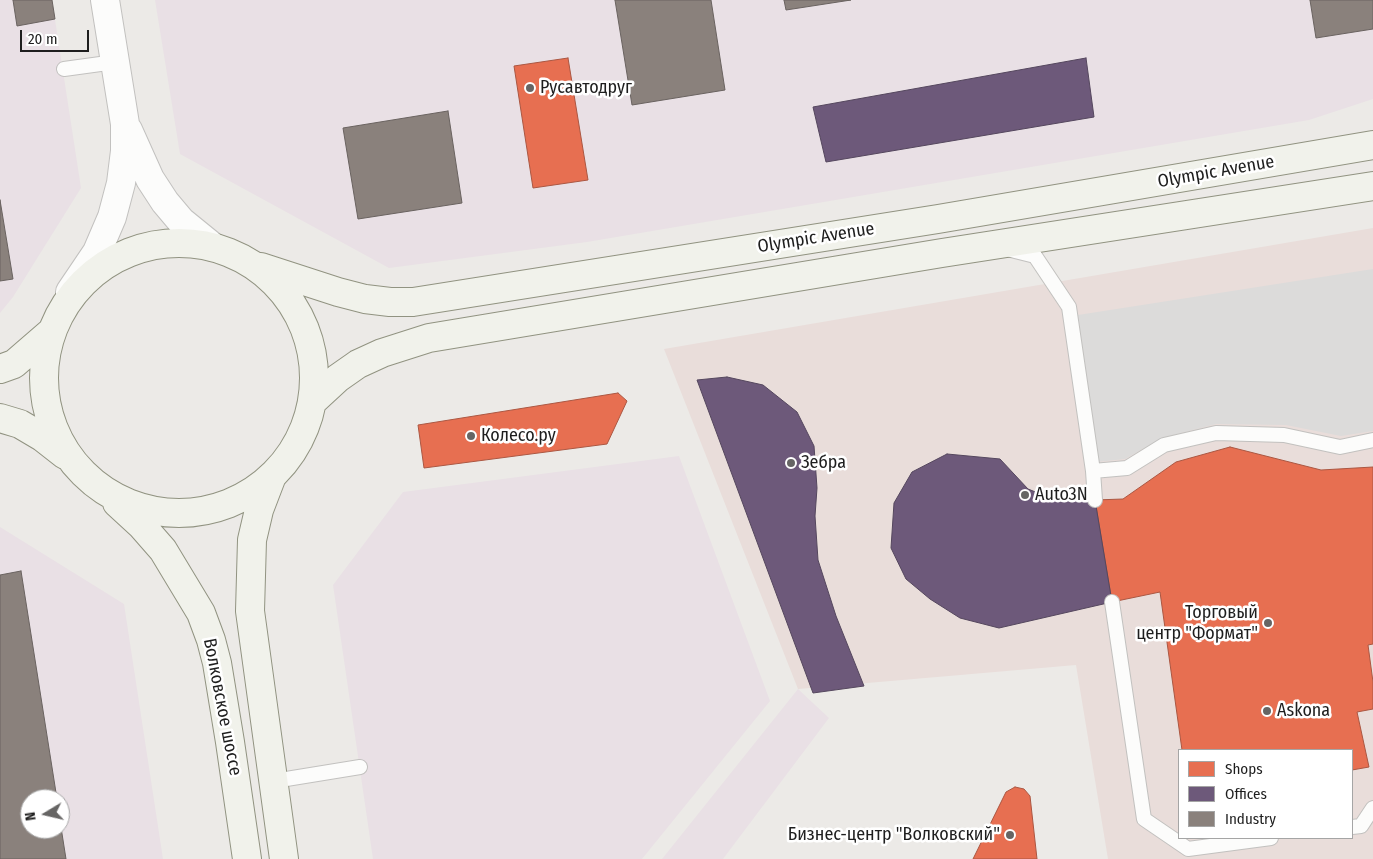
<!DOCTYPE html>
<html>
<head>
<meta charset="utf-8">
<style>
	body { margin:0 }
	#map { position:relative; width:1373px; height:859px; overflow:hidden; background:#eceae7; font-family:"Fira Sans Condensed",sans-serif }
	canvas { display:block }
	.legend { position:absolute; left:1178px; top:749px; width:175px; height:90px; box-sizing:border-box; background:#fff; border:1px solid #a5a5a5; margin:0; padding:6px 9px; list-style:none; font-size:15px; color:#1e1e1e }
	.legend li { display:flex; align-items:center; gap:10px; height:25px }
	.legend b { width:25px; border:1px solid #a5a5a5 }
	.north { position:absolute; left:20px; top:789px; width:50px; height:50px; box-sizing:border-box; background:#fff; border:1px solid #a5a5a5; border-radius:50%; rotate:261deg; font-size:14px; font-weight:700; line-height:20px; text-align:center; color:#1e1e1e }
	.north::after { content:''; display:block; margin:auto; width:18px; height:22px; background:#666564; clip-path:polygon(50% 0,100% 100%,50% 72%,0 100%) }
	.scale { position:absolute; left:20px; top:30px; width:69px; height:22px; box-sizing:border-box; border:2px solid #1e1e1e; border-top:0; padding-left:6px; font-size:15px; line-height:18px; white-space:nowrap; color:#1e1e1e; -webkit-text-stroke:4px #fff; paint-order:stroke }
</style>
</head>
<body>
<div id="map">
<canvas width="1373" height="859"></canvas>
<ul class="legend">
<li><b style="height:14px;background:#e76f51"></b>Shops</li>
<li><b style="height:14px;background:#6d597a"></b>Offices</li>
<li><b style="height:14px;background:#8a817c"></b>Industry</li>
</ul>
<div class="north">N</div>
<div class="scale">20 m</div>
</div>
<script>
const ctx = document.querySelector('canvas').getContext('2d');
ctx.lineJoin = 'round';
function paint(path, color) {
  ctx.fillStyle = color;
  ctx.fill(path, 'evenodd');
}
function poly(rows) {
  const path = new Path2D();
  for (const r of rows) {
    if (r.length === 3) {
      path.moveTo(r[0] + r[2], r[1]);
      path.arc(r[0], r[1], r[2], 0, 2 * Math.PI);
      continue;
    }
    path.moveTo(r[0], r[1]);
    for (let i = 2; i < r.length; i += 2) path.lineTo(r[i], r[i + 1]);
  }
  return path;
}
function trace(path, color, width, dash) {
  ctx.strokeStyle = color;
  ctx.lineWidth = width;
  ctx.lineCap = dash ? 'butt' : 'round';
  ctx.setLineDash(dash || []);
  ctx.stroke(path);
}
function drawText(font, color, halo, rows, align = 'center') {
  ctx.font = font + ' "Fira Sans Condensed",sans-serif';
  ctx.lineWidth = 5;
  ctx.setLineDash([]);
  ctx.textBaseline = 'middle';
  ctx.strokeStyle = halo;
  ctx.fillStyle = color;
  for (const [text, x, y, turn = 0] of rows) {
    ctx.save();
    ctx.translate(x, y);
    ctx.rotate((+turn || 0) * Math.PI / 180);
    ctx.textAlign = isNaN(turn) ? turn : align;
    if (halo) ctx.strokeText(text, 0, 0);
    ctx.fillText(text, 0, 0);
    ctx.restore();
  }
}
const commercial = poly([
	[1373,228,1373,859,1108,859,1076,665,798,689,664,349],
	[1179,750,1352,750,1352,838,1179,838]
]);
const industrial = poly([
	[0,0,52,0,81,188,13,297,0,313],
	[155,0,1373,0,1373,99,1309,120,587,242,389,268,180,154],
	[679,456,770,701,642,859,373,859,333,585,403,492],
	[0,527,124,604,163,859,0,859],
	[30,799,60,799,60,829,30,829],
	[798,689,829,718,723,859,662,859]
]);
const parking = poly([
	[1373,269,1373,431,1341,436,1286,425,1216,424,1162,438,1125,459,1097,462,1078,315]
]);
const shops = poly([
	[568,58,588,180,533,188,514,66,568,58],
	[618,393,627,401,607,444,424,468,418,425,618,393],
	[1230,447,1321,470,1373,467,1373,644,1368,645,1373,682,1373,709,1357,712,1369,767,1352,770,1352,750,1182,750,1160,592,1112,602,1095,500,1123,499,1176,462,1230,447],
	[1015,787,1024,789,1030,796,1037,859,973,859,1006,792,1015,787]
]);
const offices = poly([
	[1086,58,1094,117,826,162,813,107,1086,58],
	[727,377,763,385,797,412,814,446,817,488,815,516,818,560,836,616,864,686,813,693,697,380,727,377],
	[947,454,1000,459,1028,489,1058,501,1095,500,1112,602,999,628,960,618,930,599,906,579,891,548,894,503,912,472,947,454]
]);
const industry = poly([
	[13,0,52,0,55,19,17,26,13,0],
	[615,0,711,0,725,90,632,105,615,0],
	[784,0,851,0,786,10,784,0],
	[1310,0,1373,0,1373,29,1316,38,1310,0],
	[448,111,462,203,358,219,343,128,448,111],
	[0,200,13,279,0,281,0,200],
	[21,571,57,799,30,799,30,829,60,829,60,821,66,859,0,859,0,575,21,571]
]);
const lane = poly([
	[64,69,115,62],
	[1007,249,1035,256,1069,307,1093,471,1127,468,1164,445,1216,433,1284,435,1340,447,1373,440],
	[1093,471,1095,500],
	[1112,602,1144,819,1188,849,1271,838],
	[274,781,360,767],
	[1352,827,1361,826,1373,808]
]);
const street = poly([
	[128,130,150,179,165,202,181,221,213,247],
	[70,292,97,252,112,217,121,183,125,151,125,124,105,0]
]);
const secondary = poly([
	[179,378,135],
	[261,267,338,292,365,299,390,302,413,302,938,219,1373,145],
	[0,369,14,364,51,332],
	[312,402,338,378,358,364,382,353,429,338,942,253,1373,186],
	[0,418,20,424,42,437,65,455],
	[272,476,259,510,252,540,250,611,284,859],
	[117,503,142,526,163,550,201,613,211,640,217,663,230,742,247,859]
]);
const markers = [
	[530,88,5,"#666564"],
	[471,436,5,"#666564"],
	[791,463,5,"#666564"],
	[1025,495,5,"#666564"],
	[1268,623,5,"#666564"],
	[1267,711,5,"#666564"],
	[1010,835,5,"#666564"]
];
const poiNames = [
	["Русавтодруг",540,88],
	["Колесо.ру",481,436],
	["Зебра",801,463],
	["Auto3N",1035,495],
	["Торговый",1258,613,"right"],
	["центр \"Формат\"",1258,634,"right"],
	["Askona",1277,711],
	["Бизнес-центр \"Волковский\"",1000,835,"right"]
];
const streetNames = [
	["Olympic Avenue",1216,172,-10],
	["Olympic Avenue",816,238,-9],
	["Волковское шоссе",222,707,79]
];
paint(commercial, '#e9ddda');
paint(industrial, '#e9e0e5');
paint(parking, '#dcdbda');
paint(shops, '#e76f51');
trace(shops, '#ab5742', 1);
paint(offices, '#6d597a');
trace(offices, '#55475e', 1);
paint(industry, '#8a817c');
trace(industry, '#6a6360', 1);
trace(lane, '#c2c1bf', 16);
trace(street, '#c2c1bf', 30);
trace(secondary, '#919381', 30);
trace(lane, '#fcfcfb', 14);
trace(street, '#fcfcfb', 28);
trace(secondary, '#f1f2eb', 28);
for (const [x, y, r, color] of markers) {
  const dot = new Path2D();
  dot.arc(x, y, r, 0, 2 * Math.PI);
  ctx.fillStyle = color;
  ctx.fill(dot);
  trace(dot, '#fff', 2);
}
drawText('18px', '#1e1e1e', '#fff', poiNames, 'left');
drawText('18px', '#1e1e1e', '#fff', streetNames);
</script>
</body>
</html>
